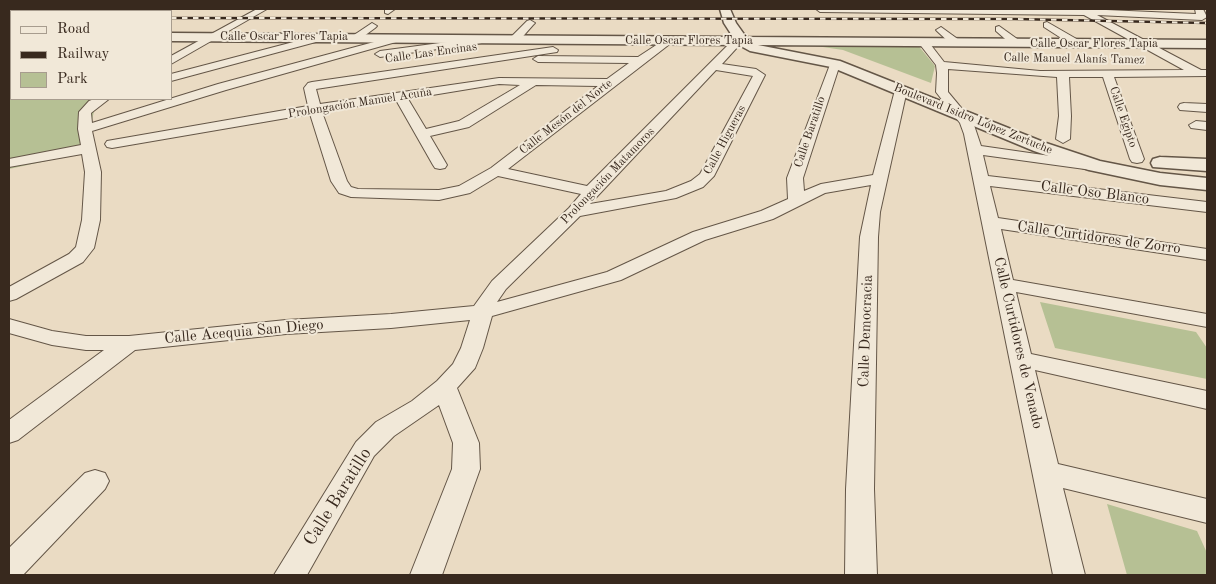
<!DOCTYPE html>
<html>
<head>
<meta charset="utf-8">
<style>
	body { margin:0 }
	#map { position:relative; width:1216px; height:584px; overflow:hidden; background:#eadbc3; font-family:"Old Standard TT",serif }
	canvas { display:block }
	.frame { position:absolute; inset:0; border:10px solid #38291e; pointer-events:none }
	.legend { position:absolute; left:10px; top:10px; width:162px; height:90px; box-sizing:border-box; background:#f1e8d8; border:1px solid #a79c8e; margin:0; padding:6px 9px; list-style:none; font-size:15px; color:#38291e }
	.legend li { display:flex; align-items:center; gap:10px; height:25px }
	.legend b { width:25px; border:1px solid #a79c8e }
</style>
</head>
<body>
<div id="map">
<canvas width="1216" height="584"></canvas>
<div class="frame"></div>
<ul class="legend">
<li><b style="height:6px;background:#f1e8d8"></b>Road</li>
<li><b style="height:6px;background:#38291e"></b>Railway</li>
<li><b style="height:14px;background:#b6c094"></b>Park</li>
</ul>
</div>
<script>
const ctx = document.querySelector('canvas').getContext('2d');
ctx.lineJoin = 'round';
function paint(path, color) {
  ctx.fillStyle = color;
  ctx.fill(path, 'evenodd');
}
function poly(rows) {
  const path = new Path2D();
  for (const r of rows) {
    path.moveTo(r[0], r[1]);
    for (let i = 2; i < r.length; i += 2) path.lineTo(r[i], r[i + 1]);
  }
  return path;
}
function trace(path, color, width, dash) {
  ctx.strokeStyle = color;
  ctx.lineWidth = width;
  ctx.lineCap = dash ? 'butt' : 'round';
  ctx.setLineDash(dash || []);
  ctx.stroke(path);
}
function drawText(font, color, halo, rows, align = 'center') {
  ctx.font = font + ' "Old Standard TT",serif';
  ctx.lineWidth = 4;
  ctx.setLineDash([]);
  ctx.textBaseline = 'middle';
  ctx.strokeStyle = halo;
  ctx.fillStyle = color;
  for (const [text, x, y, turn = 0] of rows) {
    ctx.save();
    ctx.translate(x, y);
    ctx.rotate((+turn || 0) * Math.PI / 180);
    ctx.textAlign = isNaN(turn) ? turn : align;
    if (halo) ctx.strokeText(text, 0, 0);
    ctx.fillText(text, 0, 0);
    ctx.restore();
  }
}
const green = poly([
	[9,39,11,39,11,99,97,99,84,153,9,169],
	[796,43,917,44,935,66,931,83,843,50],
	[1040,302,1196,332,1207,348,1207,379,1055,348],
	[1107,504,1197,531,1207,553,1207,575,1127,575]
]);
const minor = poly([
	[257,9,267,9,171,64,171,56,257,9],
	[385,9,395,9,388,14,385,13,385,9],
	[816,9,1084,9,1196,14,1195,9,1203,9,1207,17,1202,20,1097,15,1201,70,1207,70,1207,76,1114,77,1144,159,1142,162,1137,163,1132,162,1130,159,1103,77,1069,77,1071,116,1070,139,1063,143,1056,139,1059,116,1057,77,948,69,948,92,973,122,981,146,1092,162,1097,163,1099,166,1097,169,1092,170,983,155,988,176,1207,202,1207,212,990,186,998,218,1207,249,1207,260,1001,229,1013,280,1207,314,1207,327,1016,292,1031,354,1207,391,1207,409,1035,370,1058,464,1207,499,1207,523,1063,488,1085,575,1053,575,964,134,960,123,936,92,937,73,936,65,918,42,923,39,927,40,944,62,1040,71,1184,70,1084,15,820,12,816,9],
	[530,20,535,23,533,25,518,42,510,42,510,38,527,21,530,20],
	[1047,22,1080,41,1081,43,1076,46,1072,45,1044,27,1044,23,1047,22],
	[372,23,377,26,375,28,360,39,354,39,354,35,372,23],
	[999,26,1020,41,1020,45,1012,45,996,31,996,27,999,26],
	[941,27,959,40,959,44,951,44,938,32,936,30,941,27],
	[324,34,327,35,327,39,171,81,171,74,324,34],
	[400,35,403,36,403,40,226,90,92,131,101,172,100,220,94,248,83,262,16,299,9,301,9,287,69,254,76,247,82,220,85,172,82,154,9,167,9,159,81,145,78,129,79,112,89,101,94,99,109,99,91,113,92,123,218,84,400,35],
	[485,37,489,38,489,42,380,57,375,54,380,51,485,37],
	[667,38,671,39,671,43,508,169,587,186,734,39,738,38,743,41,722,64,756,69,765,75,714,176,703,187,676,198,580,216,506,289,497,302,607,272,693,232,761,211,788,199,787,178,831,62,839,62,840,64,803,178,804,191,821,184,873,175,895,90,897,87,905,87,907,90,880,212,878,237,874,489,877,575,845,575,846,489,860,237,871,185,825,193,773,219,705,240,621,280,492,316,483,348,475,368,457,388,479,443,480,469,442,575,410,575,452,469,453,443,439,405,394,436,374,456,307,575,274,575,356,442,376,422,412,401,437,381,453,364,461,348,470,320,391,328,286,334,135,350,18,440,9,443,9,420,104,350,86,350,52,345,9,333,9,319,52,331,86,336,129,336,286,320,391,314,474,306,492,281,569,208,581,194,498,176,470,193,439,200,351,197,339,193,331,181,310,114,112,148,107,147,105,144,107,141,308,106,304,88,308,83,312,82,553,47,558,50,557,52,316,89,320,104,499,78,607,79,629,63,538,62,533,59,538,56,638,57,667,38],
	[716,70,753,76,700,174,691,181,666,191,590,204,716,70],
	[499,84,520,85,459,121,426,129,408,99,499,84],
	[536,85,598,86,491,168,459,186,439,190,358,189,351,187,347,181,322,112,396,100,433,165,435,168,440,169,445,168,447,165,430,136,469,127,536,85],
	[1184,103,1207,104,1207,112,1180,110,1178,107,1180,104,1184,103],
	[1196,121,1207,122,1207,130,1191,128,1189,125,1196,121],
	[95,470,105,473,109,481,105,489,23,575,9,575,9,548,85,473,95,470]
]);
const tertiary = poly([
	[720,9,730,9,736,23,746,37,1207,40,1207,48,758,45,840,61,1046,143,1100,161,1160,173,1207,178,1207,190,1160,185,1089,170,1034,151,831,67,750,51,739,45,171,41,171,33,733,37,724,23,720,9],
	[9,30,11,30,11,38,9,38,9,30],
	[1160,157,1207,159,1207,171,1153,167,1151,163,1153,159,1160,157]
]);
const rail = poly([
	[9,18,11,18],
	[171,18,1015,19,1207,23]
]);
const farStreetnames = [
	["Calle Oscar Flores Tapia",284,37],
	["Calle Oscar Flores Tapia",689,41],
	["Calle Oscar Flores Tapia",1094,44],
	["Calle Las Encinas",431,53,-8],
	["Calle Manuel Alanís Tamez",1074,59,1],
	["Prolongación Manuel Acuña",360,103,-9],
	["Calle Mesón del Norte",566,117,-38],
	["Calle Egipto",1123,117,71],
	["Boulevard Isidro López Zertuche",973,119,22],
	["Calle Baratillo",810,132,-71],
	["Calle Higueras",725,140,-62],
	["Prolongación Matamoros",608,176,-46]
];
const streetNames = [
	["Calle Oso Blanco",1095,193,7],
	["Calle Curtidores de Zorro",1099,238,8],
	["Calle Democracia",866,331,-88],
	["Calle Acequia San Diego",244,332,-5],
	["Calle Curtidores de Venado",1018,343,77]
];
const nearStreetnames = [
	["Calle Baratillo",338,497,-58]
];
paint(green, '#b6c094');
trace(minor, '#645647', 2);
trace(tertiary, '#645647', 3);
paint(minor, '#f1e8d8');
paint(tertiary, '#f1e8d8');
trace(rail, '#38291e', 2.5);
trace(rail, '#f1e8d8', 2, [5.5]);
drawText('12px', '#38291e', '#f1e8d8', farStreetnames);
drawText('15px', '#38291e', '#f1e8d8', streetNames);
drawText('18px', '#38291e', '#f1e8d8', nearStreetnames);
</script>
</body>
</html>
